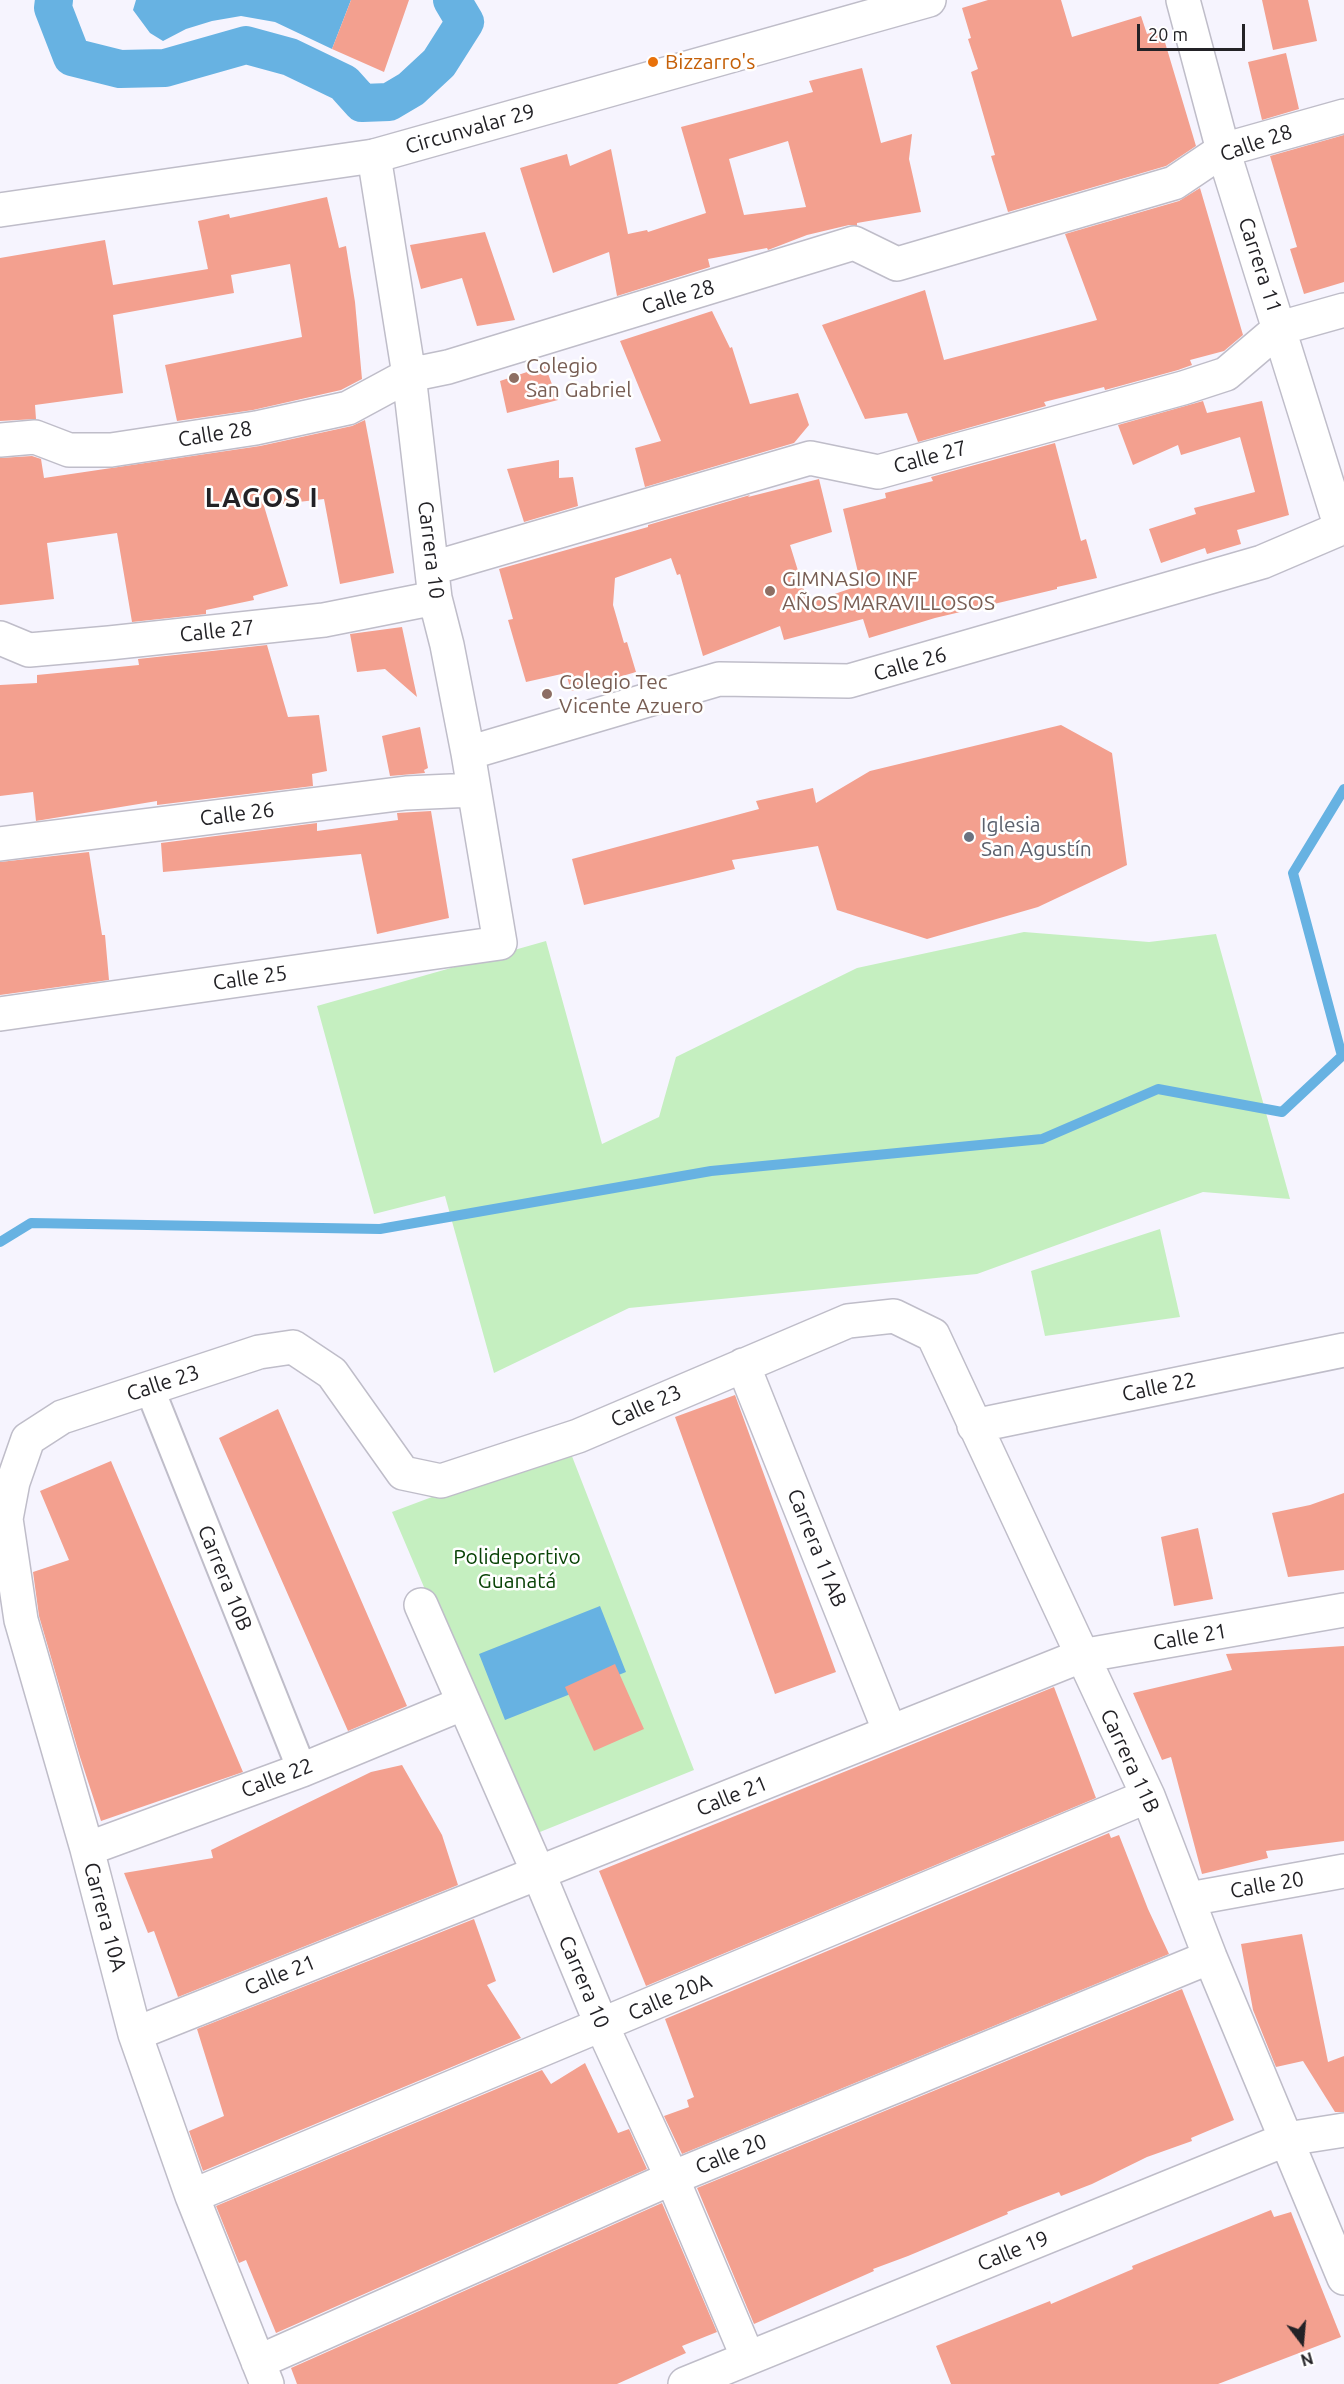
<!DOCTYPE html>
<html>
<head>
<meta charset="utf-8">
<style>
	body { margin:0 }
	#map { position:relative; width:1344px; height:2384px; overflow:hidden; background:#f6f4fe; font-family:Ubuntu,sans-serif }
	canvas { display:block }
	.north { position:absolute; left:1272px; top:2312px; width:60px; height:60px; -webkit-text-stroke:4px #fff; paint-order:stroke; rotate:164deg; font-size:16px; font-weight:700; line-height:24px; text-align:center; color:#232226 }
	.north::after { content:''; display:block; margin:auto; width:21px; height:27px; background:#232226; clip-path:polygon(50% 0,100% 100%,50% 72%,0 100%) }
	.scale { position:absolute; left:1137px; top:24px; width:108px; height:27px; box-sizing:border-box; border:3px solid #232226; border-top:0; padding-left:8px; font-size:18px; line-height:21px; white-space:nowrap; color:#232226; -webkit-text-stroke:4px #fff; paint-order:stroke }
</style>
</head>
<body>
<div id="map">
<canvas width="1344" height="2384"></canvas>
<div class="north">N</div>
<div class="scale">20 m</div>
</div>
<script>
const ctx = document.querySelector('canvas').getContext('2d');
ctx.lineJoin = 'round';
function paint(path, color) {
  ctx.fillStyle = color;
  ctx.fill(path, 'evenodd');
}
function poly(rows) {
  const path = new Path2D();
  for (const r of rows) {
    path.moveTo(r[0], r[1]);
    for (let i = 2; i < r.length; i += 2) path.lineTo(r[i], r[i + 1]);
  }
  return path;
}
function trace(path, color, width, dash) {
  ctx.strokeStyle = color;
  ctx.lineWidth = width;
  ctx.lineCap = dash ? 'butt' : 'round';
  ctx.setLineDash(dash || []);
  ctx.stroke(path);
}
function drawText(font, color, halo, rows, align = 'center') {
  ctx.font = font + ' Ubuntu,sans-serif';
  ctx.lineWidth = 5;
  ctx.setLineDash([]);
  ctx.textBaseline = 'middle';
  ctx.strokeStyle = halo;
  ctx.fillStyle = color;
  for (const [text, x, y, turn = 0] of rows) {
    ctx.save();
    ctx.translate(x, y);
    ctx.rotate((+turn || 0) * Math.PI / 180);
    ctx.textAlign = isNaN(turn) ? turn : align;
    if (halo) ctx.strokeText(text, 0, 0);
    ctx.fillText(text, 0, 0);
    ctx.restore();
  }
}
const green = poly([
	[1024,932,1149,942,1216,934,1290,1199,1203,1192,977,1274,629,1308,494,1373,445,1196,374,1214,317,1006,546,941,602,1144,659,1117,676,1057,857,968],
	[1160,1229,1180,1317,1045,1336,1031,1271],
	[568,1446,694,1770,530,1836,392,1512]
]);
const water = poly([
	[136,0,351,0,332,49,275,22,241,16,212,21,186,29,163,41,150,33,133,10],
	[600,1606,626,1672,505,1720,479,1654]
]);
const stream = poly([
	[0,1242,31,1223,380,1229,711,1171,1042,1139,1158,1089,1282,1112,1342,1056,1293,873,1344,789]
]);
const canal = poly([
	[54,0,53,8,72,57,120,69,165,68,246,45,290,57,344,83,362,103,389,102,411,89,439,63,465,22,452,0]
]);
const building = poly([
	[351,0,409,0,384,72,332,49],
	[988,0,1061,0,1072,37,1141,16,1147,34,1161,29,1196,146,1166,166,1008,212,991,156,995,155,971,72,978,69,968,39,971,38,962,8],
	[1262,0,1308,0,1317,41,1273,50],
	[1286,53,1299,109,1262,120,1248,62],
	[862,68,881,143,912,134,909,159,921,212,857,223,857,226,849,225,807,235,768,250,767,248,708,259,710,267,617,296,609,252,553,273,520,168,567,154,570,166,611,149,628,234,647,230,648,232,706,213,681,127,813,92,809,81],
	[788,141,806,207,744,215,729,159],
	[1344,135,1344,282,1304,294,1290,249,1297,247,1270,156],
	[1200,188,1243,335,1224,351,1190,360,1192,365,1178,370,1105,390,1104,387,1044,402,1046,406,918,442,907,413,865,419,822,325,925,290,944,360,1097,320,1065,234,1179,201],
	[327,197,339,248,346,246,355,302,362,379,341,390,253,410,177,421,165,365,302,337,290,264,231,275,234,293,113,315,123,393,35,405,36,419,0,421,0,258,105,240,113,285,208,269,198,221,229,214,230,218],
	[485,232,515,320,477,326,462,278,421,289,410,245],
	[712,311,730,348,732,347,750,404,798,393,809,425,794,443,645,487,635,448,661,441,620,341],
	[545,366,558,400,507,413,500,381],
	[1203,401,1207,413,1262,401,1289,515,1237,530,1241,544,1207,554,1205,548,1161,563,1149,529,1196,514,1194,508,1255,492,1240,437,1181,455,1178,445,1133,465,1118,425],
	[365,420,394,573,340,584,324,499,264,506,288,586,253,596,254,600,206,610,206,614,132,622,117,533,47,543,54,599,0,605,0,458,32,456,41,459,44,478,260,446,352,426],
	[1055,443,1081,541,1086,539,1097,578,1057,587,1057,589,935,618,869,638,863,619,784,640,780,626,703,656,680,574,677,575,671,558,615,578,613,605,624,643,627,642,636,672,571,691,566,673,526,682,508,620,513,619,499,569,648,527,648,525,750,495,748,497,819,479,832,532,790,545,808,603,861,585,843,509,886,498,885,493,933,481,931,477],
	[559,460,559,478,573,477,578,506,524,522,507,469],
	[402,627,417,697,385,669,357,672,350,634],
	[267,645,288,717,319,715,327,771,312,774,313,786,157,805,157,801,36,821,33,792,0,796,0,685,37,683,37,675,139,665,138,659],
	[1061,725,1112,753,1127,865,1038,907,927,939,837,910,818,846,732,860,735,869,584,905,572,859,759,809,756,801,813,788,816,803,870,771],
	[420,727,428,768,424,770,425,773,390,776,382,736],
	[431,811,449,918,377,934,361,854,163,872,161,843,317,823,317,831,398,820,397,813],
	[89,852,102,935,105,935,109,980,0,995,0,862],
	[735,1395,836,1672,775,1694,675,1417],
	[278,1409,407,1706,348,1731,219,1438],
	[111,1461,243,1772,101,1821,80,1757,39,1616,33,1572,69,1560,40,1491],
	[1344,1493,1344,1570,1288,1577,1272,1513,1310,1505],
	[1198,1528,1213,1599,1174,1606,1161,1537],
	[1344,1646,1344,1841,1266,1851,1268,1858,1202,1874,1171,1757,1162,1760,1133,1693,1232,1670,1226,1654],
	[615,1664,644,1729,594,1751,565,1687],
	[1054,1687,1096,1798,646,1986,599,1871],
	[402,1765,442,1835,458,1885,178,1997,154,1931,148,1933,124,1873,213,1858,211,1850,371,1772],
	[1109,1833,1111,1838,1119,1835,1148,1909,1169,1954,682,2154,664,2116,689,2107,687,2100,694,2097,665,2019],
	[474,1919,496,1981,487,1985,521,2038,203,2171,189,2131,224,2116,197,2029],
	[1302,1934,1328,2062,1344,2056,1344,2112,1335,2112,1303,2061,1276,2067,1253,2010,1241,1944],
	[1182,1989,1234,2120,1191,2138,1192,2141,1147,2157,1092,2184,1061,2196,1059,2192,1007,2212,1008,2214,908,2256,873,2269,874,2271,754,2324,697,2188],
	[585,2063,618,2133,629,2129,647,2169,276,2333,246,2260,239,2263,216,2206,542,2070,551,2084],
	[662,2203,717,2332,682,2346,686,2353,617,2384,297,2384,291,2368],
	[1271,2210,1274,2217,1291,2212,1341,2337,1218,2384,951,2384,936,2346,1050,2301,1051,2304,1133,2269,1132,2266]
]);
const pedestrian = poly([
	[149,1387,302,1770]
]);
const minor = poly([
	[1183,0,1223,150,1341,528],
	[0,440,35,437,69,450,111,450,256,428,348,408,409,375,448,367,854,243,897,264,1174,183,1223,150,1344,116],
	[433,568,810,458,878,472,1183,388,1226,374,1280,328,1344,310],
	[0,638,29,650,109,643,324,620,435,598],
	[468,753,719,679,849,681,1262,562,1344,527],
	[0,844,406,793,474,790],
	[0,1014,500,943,468,753,447,645,435,598,409,375,374,156],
	[743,1365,890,1732],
	[974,1426,1344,1350],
	[421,1605,538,1872,602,2026,672,2178,748,2358],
	[87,1849,302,1770,464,1703],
	[1189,1899,1344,1871],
	[135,2034,1081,1656,1344,1610],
	[192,2196,1148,1796],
	[258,2362,672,2178,1210,1957],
	[267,2384,192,2196,135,2034,87,1849,21,1620,6,1519,13,1482,28,1439,62,1417,259,1352,293,1347,332,1373,403,1473,441,1481,578,1436,848,1321,894,1316,933,1335,1148,1796,1210,1957,1344,2278],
	[685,2384,1287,2139,1344,2130]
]);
const tertiary = poly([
	[0,210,374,156,929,0]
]);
const markers = [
	[653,62,6,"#e8710a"],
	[514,378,6,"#8d6e63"],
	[770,591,6,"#8d6e63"],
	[547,694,6,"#8d6e63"],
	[969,837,6,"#6b7280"]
];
const foodNames = [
	["Bizzarro's",665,62]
];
const streetNames = [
	["Circunvalar 29",470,129,-16],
	["Calle 28",1256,143,-19],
	["Carrera 11",1260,265,72],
	["Calle 28",678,297,-17],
	["Calle 28",215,434,-9],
	["Calle 27",930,457,-15],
	["Carrera 10",431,550,83],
	["Calle 27",217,631,-6],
	["Calle 26",910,664,-16],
	["Calle 26",237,814,-7],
	["Calle 25",250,978,-8],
	["Calle 23",163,1383,-18],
	["Calle 22",1159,1387,-12],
	["Calle 23",646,1406,-24],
	["Carrera 11AB",817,1548,68],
	["Carrera 10B",225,1578,68],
	["Calle 21",1190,1637,-10],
	["Carrera 11B",1130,1761,65],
	["Calle 22",277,1778,-21],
	["Calle 21",732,1796,-22],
	["Calle 20",1267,1885,-10],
	["Carrera 10A",105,1917,75],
	["Calle 21",280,1975,-22],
	["Carrera 10",584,1982,67],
	["Calle 20A",670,1997,-23],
	["Calle 20",731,2154,-22],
	["Calle 19",1013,2251,-22]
];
const educationNames = [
	["Colegio",526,366],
	["San Gabriel",526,390],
	["GIMNASIO INF",782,579],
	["AÑOS MARAVILLOSOS",782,603],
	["Colegio Tec",559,682],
	["Vicente Azuero",559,706]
];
const worshipNames = [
	["Iglesia",981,825],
	["San Agustín",981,849]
];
const parkNames = [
	["Polideportivo",517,1557],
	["Guanatá",517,1581]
];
const districtNames = [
	["LAGOS I",262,498]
];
paint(green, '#c5efc0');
paint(water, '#67b2e2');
trace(stream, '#67b2e2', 10);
trace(canal, '#67b2e2', 38);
paint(building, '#f3a08f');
trace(pedestrian, '#bfbdc9', 32);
trace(minor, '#bfbdc9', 36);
trace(tertiary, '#bfbdc9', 36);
trace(pedestrian, '#fff', 28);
trace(minor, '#fff', 33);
trace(tertiary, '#fff', 33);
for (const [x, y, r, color] of markers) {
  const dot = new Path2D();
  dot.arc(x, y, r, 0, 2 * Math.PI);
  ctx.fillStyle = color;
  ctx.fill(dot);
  trace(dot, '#fff', 2);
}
drawText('21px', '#c56008', '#fff', foodNames, 'left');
drawText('21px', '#232226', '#fff', streetNames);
drawText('21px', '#785e54', '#fff', educationNames, 'left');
drawText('21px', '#5b616d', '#fff', worshipNames, 'left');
drawText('21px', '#094306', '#fff', parkNames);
ctx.letterSpacing = '1.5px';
drawText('bold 27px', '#232226', '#fff', districtNames);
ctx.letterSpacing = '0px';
</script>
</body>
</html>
